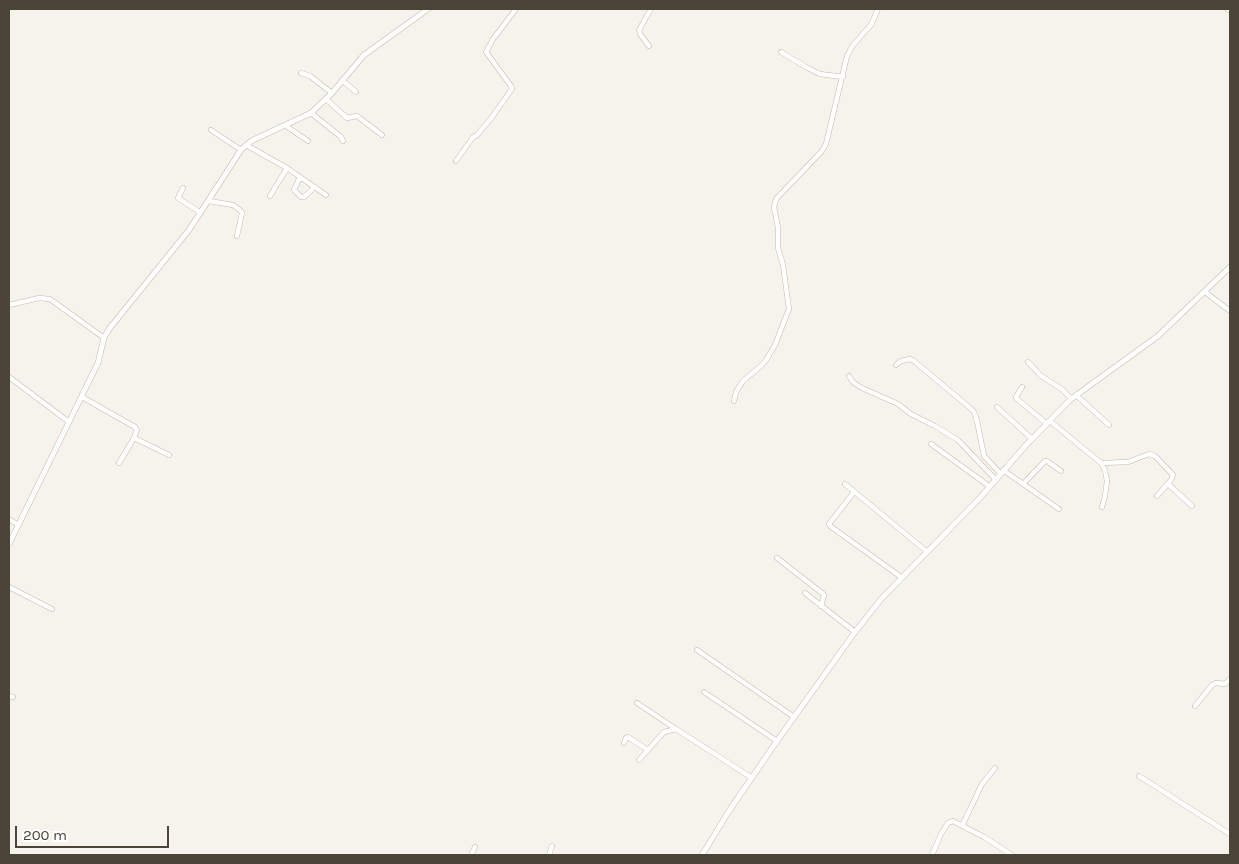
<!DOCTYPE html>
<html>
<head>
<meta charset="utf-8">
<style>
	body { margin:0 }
	#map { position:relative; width:1239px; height:864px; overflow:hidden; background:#f6f3ec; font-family:Karla,sans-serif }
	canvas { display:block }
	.frame { position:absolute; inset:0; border:10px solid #4b4439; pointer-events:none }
	.scale { position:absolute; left:15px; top:826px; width:154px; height:22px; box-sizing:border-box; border:2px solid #4b4439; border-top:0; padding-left:6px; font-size:15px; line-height:18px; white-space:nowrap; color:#4b4439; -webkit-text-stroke:4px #fff; paint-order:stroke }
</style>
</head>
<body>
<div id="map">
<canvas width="1239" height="864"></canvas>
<div class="frame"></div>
<div class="scale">200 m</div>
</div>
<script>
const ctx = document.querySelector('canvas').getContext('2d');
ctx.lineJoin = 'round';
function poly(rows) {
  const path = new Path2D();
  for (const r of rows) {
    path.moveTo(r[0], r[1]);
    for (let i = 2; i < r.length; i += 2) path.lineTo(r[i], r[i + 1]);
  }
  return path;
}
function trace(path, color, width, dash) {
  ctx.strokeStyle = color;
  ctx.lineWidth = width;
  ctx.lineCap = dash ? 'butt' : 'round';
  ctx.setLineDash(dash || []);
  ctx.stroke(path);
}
const minor = poly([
	[1227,9,1230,11],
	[649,46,640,34,639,30,651,9],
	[781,52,806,67,820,74,843,77],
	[301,73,310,76,332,93],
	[342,80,356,92],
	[326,99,347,118,357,116,382,135],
	[311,113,341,137,343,141],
	[286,126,308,141],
	[211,130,241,150],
	[246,145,287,168,326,195],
	[456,161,473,137,477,135,492,117,512,89,511,86,486,52,493,39,516,9],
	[300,177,294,190,301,197,304,197,315,187],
	[183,188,178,198,201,213],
	[270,196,287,168],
	[209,201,233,205,241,211,242,213,237,236],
	[1205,292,1230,311],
	[9,305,39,298,50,299,104,338],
	[1028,362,1040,375,1063,390,1071,399],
	[896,365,901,361,910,359,914,361,969,407,974,412,977,421,984,456,1000,473],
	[849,376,853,382,860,387,898,404,911,414,935,426,958,440,995,479],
	[9,377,69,422],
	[1022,387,1016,397,1017,399,1047,424],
	[1076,395,1109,425],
	[82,397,135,427,137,430,134,438],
	[734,401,736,392,743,381,761,366,766,360,775,345,789,309,783,265,778,248,778,228,774,207,776,199,822,151,826,144,847,56,853,45,871,25,878,9],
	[997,407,1032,439],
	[1050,421,1101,463,1128,462,1149,454,1155,456,1173,475,1171,480,1157,496],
	[931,444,989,486],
	[119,463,134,438,169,455],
	[1101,463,1105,470,1107,481,1105,496,1102,507],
	[1003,470,1059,509],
	[845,484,926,551],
	[1023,484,1045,461,1047,461,1061,471],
	[1168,484,1192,506],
	[854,492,829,524,830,526,901,577],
	[9,519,18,525],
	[777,558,822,593,824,595,821,606],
	[9,587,52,609],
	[805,593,855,632],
	[697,650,794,717],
	[704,692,777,741],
	[9,696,13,697],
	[637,703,676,729],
	[1195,706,1212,685,1216,683,1225,684,1230,679],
	[624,743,626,738,628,737,648,750],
	[639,760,664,732,676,729,752,778],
	[1139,776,1230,834],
	[962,826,982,784,995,768],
	[471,855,475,847],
	[549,855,552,846],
	[932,855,941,834,948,823,953,821,984,837,1012,855]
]);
const tertiary = poly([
	[9,544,93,373,98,363,104,338,109,329,189,230,241,150,251,141,311,113,332,93,364,55,428,9],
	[702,855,729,811,777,741,855,632,882,598,978,500,1027,444,1071,399,1158,336,1230,267]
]);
trace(minor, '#c2bbae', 5.5);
trace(tertiary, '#c2bbae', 6);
trace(minor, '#fff', 4.5);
trace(tertiary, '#fff', 5);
</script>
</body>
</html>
